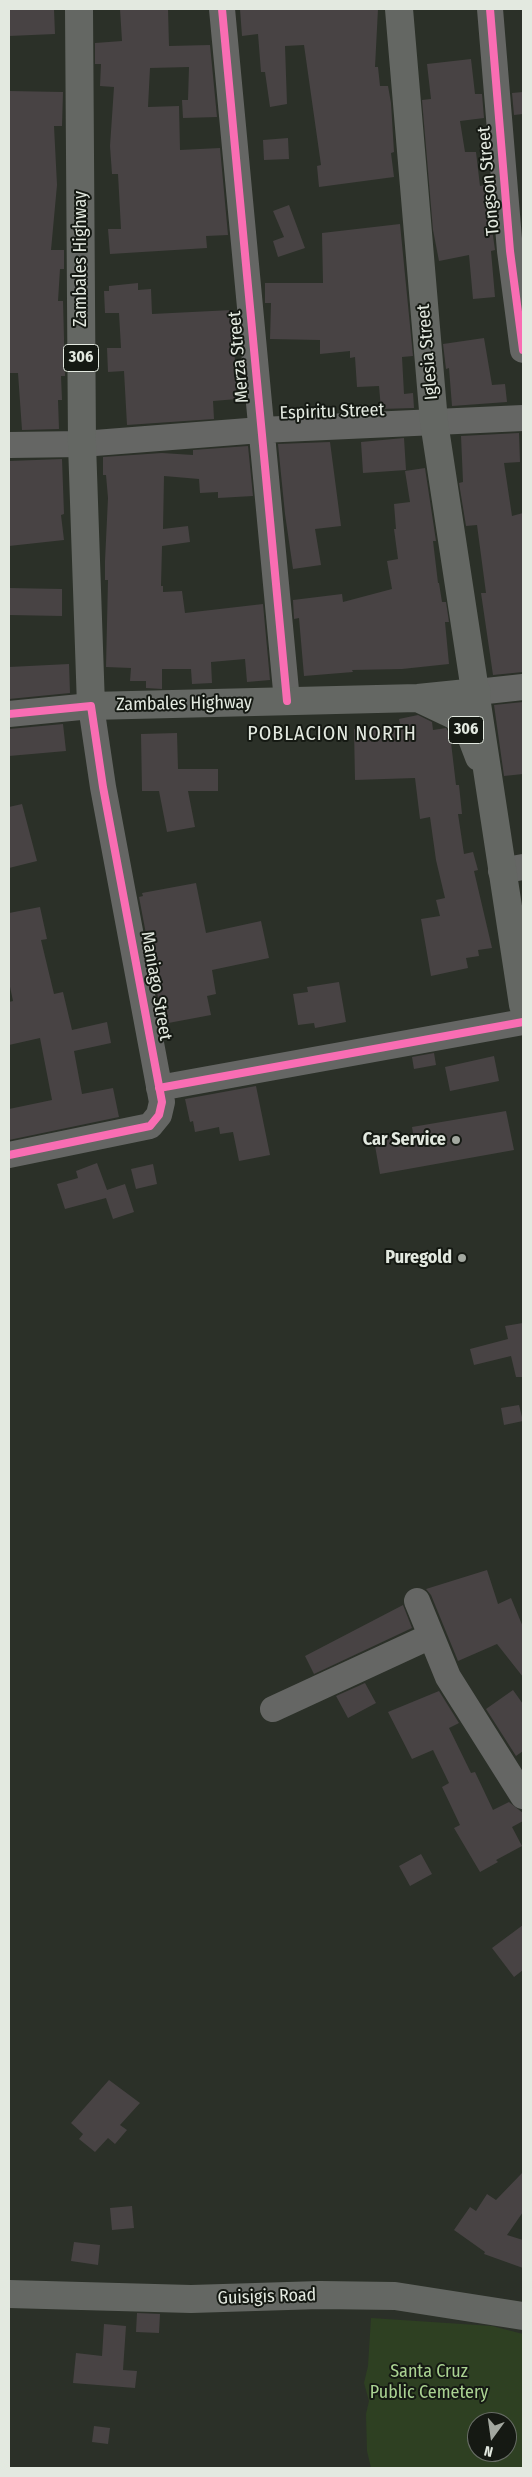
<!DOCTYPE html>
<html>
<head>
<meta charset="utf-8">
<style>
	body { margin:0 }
	#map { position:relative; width:532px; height:2477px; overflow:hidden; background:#2b3028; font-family:"Fira Sans Condensed",sans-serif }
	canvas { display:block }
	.frame { position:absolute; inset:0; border:10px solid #e3e9e0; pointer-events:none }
	.north { position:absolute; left:467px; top:2412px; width:50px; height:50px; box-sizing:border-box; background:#151913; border:1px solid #676c65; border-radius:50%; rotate:194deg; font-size:14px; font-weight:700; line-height:20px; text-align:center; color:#e3e9e0 }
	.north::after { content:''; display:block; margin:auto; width:18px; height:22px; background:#a3a8a0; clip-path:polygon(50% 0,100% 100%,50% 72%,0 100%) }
</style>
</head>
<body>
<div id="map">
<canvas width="532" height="2477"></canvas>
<div class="frame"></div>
<div class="north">N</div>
</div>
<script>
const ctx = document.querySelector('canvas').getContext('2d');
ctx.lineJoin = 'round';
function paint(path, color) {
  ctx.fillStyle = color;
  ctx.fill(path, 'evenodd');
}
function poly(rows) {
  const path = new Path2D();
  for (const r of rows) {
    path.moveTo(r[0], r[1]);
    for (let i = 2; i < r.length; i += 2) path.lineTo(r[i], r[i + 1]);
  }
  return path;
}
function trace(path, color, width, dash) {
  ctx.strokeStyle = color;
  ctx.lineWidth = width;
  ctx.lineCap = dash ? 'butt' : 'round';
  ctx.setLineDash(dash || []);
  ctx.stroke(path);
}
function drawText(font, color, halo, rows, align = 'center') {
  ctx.font = font + ' "Fira Sans Condensed",sans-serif';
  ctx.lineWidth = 4;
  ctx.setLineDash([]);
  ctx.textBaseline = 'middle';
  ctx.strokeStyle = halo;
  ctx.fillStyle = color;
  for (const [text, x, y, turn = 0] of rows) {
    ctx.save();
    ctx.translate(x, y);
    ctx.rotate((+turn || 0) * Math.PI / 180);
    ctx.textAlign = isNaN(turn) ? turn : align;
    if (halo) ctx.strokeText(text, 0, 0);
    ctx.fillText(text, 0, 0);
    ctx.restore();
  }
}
const green = poly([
	[371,2318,492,2326,523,2334,523,2468,371,2468,367,2451,366,2414,369,2401,364,2383,368,2366],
	[477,2422,507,2422,507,2452,477,2452]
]);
const building = poly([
	[9,9,54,9,55,34,9,36],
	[120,9,168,9,169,46,210,45,217,117,183,118,182,100,188,100,189,67,150,68,148,107,179,106,180,150,220,148,228,235,206,236,207,248,110,254,108,229,121,229,118,174,112,174,110,146,114,87,100,86,101,64,95,64,95,43,122,41],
	[240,9,378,9,375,67,378,67,380,86,388,86,391,103,394,152,391,153,394,177,319,187,317,166,321,165,304,45,285,46,287,104,270,107,265,72,261,72,258,34,242,36],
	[471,59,475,94,482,94,484,118,460,121,465,152,476,152,480,186,486,185,495,250,491,251,495,297,473,299,469,255,439,261,433,230,422,100,431,99,427,64],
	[9,91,63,92,62,126,54,126,57,185,51,250,64,250,64,269,60,269,58,301,63,301,65,376,61,376,62,400,58,400,59,429,22,430,18,373,9,373],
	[523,92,523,114,514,115,512,93],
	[288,138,289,159,264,160,263,140],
	[289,205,305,248,278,257,273,241,284,237,273,211],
	[400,224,413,356,402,357,404,394,413,393,414,408,381,409,379,386,357,387,355,357,350,358,350,351,320,354,320,340,270,339,271,303,265,303,265,283,323,283,322,233],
	[138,283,138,290,151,289,152,314,232,310,237,399,213,401,214,419,127,425,124,371,108,372,107,348,121,348,119,313,105,313,104,291,109,291,109,286],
	[484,338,492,385,505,384,507,402,452,406,449,368,446,369,443,344],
	[519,433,520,462,504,463,512,516,523,513,523,672,493,675,481,593,486,593,477,525,466,526,459,483,463,482,461,436],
	[404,438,406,470,363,473,361,442],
	[330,442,341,526,315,529,321,565,293,569,285,514,278,444],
	[248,446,253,496,218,498,218,492,200,493,199,479,164,476,163,529,188,526,190,542,162,546,161,586,163,586,163,592,182,591,185,613,263,604,270,680,247,682,245,659,211,662,212,683,192,684,191,669,162,669,162,689,146,688,146,681,130,681,131,668,106,667,108,580,105,580,105,561,108,498,106,475,103,475,103,457,162,453,193,455,193,450],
	[62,459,64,514,61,515,64,540,9,546,9,461],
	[425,468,436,541,433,541,438,583,439,583,442,602,446,602,449,622,445,622,449,664,402,669,352,670,353,672,304,676,299,618,294,619,293,600,342,594,343,602,392,589,387,561,398,559,394,529,396,529,394,504,410,502,405,471],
	[9,588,62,589,62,616,9,615],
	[69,664,70,693,9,699,9,667],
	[523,702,523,774,504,776,494,705],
	[418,715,432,722,433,730,446,728,450,734,456,785,459,785,462,814,458,814,464,854,473,852,478,870,474,871,492,948,478,950,479,956,466,958,468,968,431,976,421,919,440,916,436,900,445,898,436,860,430,817,420,819,415,778,355,780,354,729,401,728,399,719],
	[63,724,66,751,9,756,9,729],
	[177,733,178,769,218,769,218,791,188,791,195,827,167,832,159,791,142,791,141,734],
	[22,804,37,861,9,868,9,807],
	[196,883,206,933,261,921,269,958,212,970,216,994,207,996,211,1015,163,1024,139,897,143,896,142,893],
	[40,907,47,939,41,940,54,994,63,992,72,1030,107,1022,111,1043,74,1051,82,1094,113,1088,119,1117,9,1140,9,1109,52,1100,40,1038,9,1045,9,1002,13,1001,9,982,9,913],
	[339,982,346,1022,315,1028,314,1023,298,1025,293,994,308,992,307,987],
	[434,1053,436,1065,414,1069,412,1057],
	[494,1056,499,1081,450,1091,445,1067],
	[256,1086,270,1155,239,1161,233,1132,220,1134,219,1127,195,1132,193,1121,190,1122,185,1099],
	[506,1111,514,1150,380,1174,374,1140,413,1133,412,1127],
	[97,1163,107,1190,125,1184,134,1212,113,1219,106,1198,65,1209,57,1184,78,1178,76,1171],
	[153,1164,157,1184,136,1189,131,1169],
	[523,1323,523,1377,516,1377,511,1356,474,1365,470,1349,508,1339,505,1326],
	[519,1405,523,1421,504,1425,501,1408],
	[487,1570,498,1604,511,1598,523,1627,523,1677,497,1644,458,1661,431,1595,426,1589],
	[403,1605,412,1628,314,1674,305,1656],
	[365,1683,376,1703,348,1718,336,1696],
	[513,1690,523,1704,523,1751,516,1756,486,1709],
	[439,1691,459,1723,449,1728,471,1773,475,1772,493,1810,509,1802,523,1813,523,1821,512,1827,522,1846,496,1860,498,1862,480,1872,454,1828,460,1825,442,1787,449,1783,433,1750,412,1759,388,1712],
	[421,1854,432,1874,410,1886,399,1866],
	[523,1925,523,1970,514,1977,492,1948],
	[109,2080,140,2103,120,2125,127,2130,115,2144,108,2138,95,2152,79,2139,83,2134,71,2123],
	[523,2172,523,2212,507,2235,523,2240,523,2268,484,2254,485,2252,454,2230,470,2207,476,2211,487,2194,496,2200],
	[132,2206,134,2228,112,2230,110,2208],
	[74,2242,100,2245,98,2265,71,2261],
	[137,2313,160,2314,159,2333,136,2332],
	[104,2324,126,2326,123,2370,137,2371,135,2388,73,2383,76,2353,102,2356],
	[94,2426,110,2428,108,2444,92,2442]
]);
const minor = poly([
	[222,9,287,701],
	[490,9,510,251,523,350],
	[9,445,82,444,261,430,523,418],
	[477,692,523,687],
	[9,714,91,706,103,787,162,1102,159,1115,150,1126,9,1155],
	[501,871,523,867],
	[159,1088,523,1022],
	[417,1601,448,1677,523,1796],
	[273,1709,431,1636]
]);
const major = poly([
	[79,9,82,444,91,706,418,698,477,692],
	[399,9,434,422,523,1005],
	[418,698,456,716,471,736,479,757],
	[9,2294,191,2299,320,2295,395,2296,523,2316]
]);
const cycleway = poly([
	[222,9,287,701],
	[490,9,510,251,523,350],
	[9,714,91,706,103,787,162,1102,159,1115,150,1126,9,1155],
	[159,1088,523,1022]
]);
const markers = [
	[456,1140,5,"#a3a8a0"],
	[462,1258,5,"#a3a8a0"]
];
const shields = [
	[81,358,35],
	[466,730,35]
];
const shieldNames = [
	["306",81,358],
	["306",466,730]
];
const streetNames = [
	["Tongson Street",489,181,-95],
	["Zambales Highway",81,259,-90],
	["Iglesia Street",428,352,-95],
	["Merza Street",239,357,-95],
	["Espiritu Street",332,412,-2],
	["Zambales Highway",184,704,-1],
	["Maniago Street",156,986,80],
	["Guisigis Road",267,2297,-2]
];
const poiNames = [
	["Car Service",446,1140],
	["Puregold",452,1258]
];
const parkNames = [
	["Santa Cruz",429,2372],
	["Public Cemetery",429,2393]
];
const quarterNames = [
	["POBLACION NORTH",332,734]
];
paint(green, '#2e4022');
paint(building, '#484344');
trace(minor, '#656664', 26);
trace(major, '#646763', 28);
trace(cycleway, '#f96db3', 8);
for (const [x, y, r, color] of markers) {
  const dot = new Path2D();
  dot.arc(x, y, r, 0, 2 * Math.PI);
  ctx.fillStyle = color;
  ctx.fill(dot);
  trace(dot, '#151913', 2);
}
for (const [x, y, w] of shields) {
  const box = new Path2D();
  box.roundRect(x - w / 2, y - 13.5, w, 27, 4);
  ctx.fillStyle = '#151913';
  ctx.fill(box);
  trace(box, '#e3e9e0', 1);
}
drawText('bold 16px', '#e3e9e0', null, shieldNames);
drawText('18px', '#e3e9e0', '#151913', streetNames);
drawText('bold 18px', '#e3e9e0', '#151913', poiNames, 'right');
drawText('18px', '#aad292', '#151913', parkNames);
ctx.letterSpacing = '1px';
drawText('20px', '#e3e9e0', '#151913', quarterNames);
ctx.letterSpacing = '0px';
</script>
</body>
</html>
